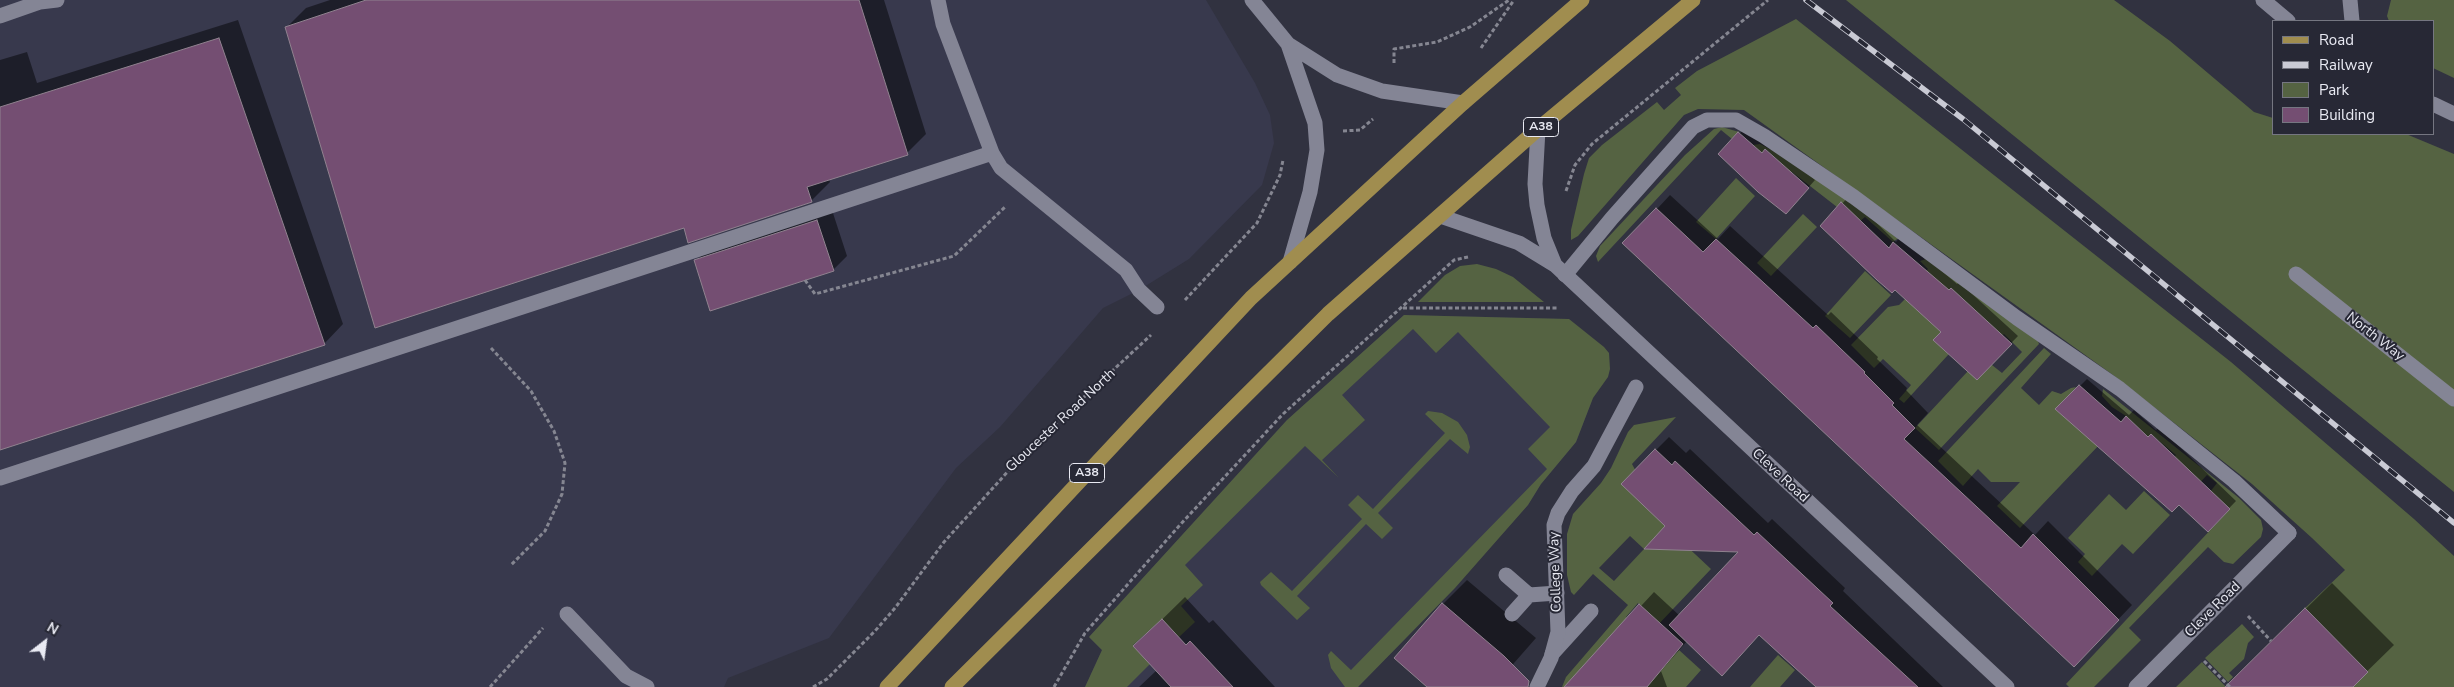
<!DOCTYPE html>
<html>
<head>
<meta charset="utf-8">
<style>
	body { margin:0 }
	#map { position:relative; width:2454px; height:687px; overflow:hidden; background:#313240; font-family:"Nunito Sans",sans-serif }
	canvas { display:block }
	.legend { position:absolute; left:2272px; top:20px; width:162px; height:115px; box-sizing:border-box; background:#272835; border:1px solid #757681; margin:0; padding:6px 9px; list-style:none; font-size:15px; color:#e9eaf3 }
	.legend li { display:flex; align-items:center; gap:10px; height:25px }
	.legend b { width:25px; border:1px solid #757681 }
	.north { position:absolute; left:20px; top:617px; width:50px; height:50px; -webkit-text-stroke:4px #272835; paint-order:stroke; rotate:30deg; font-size:14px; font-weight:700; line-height:20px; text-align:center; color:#e9eaf3 }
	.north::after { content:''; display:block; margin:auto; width:18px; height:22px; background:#e9eaf3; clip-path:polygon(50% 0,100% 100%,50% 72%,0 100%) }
</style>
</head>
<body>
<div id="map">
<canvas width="2454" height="687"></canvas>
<ul class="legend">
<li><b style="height:6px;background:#a08d4f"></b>Road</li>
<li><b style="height:6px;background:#c9cad4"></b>Railway</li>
<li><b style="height:14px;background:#556342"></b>Park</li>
<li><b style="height:14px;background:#744e72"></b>Building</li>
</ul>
<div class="north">N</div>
</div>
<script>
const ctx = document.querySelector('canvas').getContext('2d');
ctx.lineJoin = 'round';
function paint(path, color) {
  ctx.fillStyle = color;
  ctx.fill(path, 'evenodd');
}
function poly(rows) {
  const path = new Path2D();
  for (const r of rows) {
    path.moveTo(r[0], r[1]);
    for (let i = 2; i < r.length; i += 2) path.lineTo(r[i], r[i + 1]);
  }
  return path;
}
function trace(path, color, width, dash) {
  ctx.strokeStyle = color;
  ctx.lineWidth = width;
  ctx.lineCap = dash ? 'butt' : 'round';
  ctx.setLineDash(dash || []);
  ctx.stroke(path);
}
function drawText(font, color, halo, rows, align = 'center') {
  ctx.font = font + ' "Nunito Sans",sans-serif';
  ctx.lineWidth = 4;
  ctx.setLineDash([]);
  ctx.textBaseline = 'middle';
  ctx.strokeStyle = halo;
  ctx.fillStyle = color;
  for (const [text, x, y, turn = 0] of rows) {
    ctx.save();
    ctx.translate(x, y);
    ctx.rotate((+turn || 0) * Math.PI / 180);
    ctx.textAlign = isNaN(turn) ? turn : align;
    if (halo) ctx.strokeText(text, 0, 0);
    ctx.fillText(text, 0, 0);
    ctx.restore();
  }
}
const built = poly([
	[0,0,1206,0,1255,83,1270,115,1274,143,1262,185,1189,259,1139,290,1103,308,1000,427,956,468,829,638,728,678,724,687,0,687],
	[1404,315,1569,319,1593,398,1576,442,1541,484,1528,505,1440,603,1358,687,1085,687,1102,650,1089,637,1287,420]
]);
const green = poly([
	[1846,0,2114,0,2170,41,2254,112,2273,118,2273,134,2406,134,2454,154,2454,492],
	[2391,0,2454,0,2454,78,2433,68,2433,21,2389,21,2387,16],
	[1796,19,2231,362,2414,519,2454,556,2454,687,2353,687,2368,672,2305,608,2345,570,2312,538,2252,484,2113,375,1744,110,1698,109,1684,115,1578,236,1571,240,1571,230,1584,174,1589,158,1602,145,1657,102,1664,110,1681,95,1675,88,1697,71],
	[1722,127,1739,132,1732,139,1721,130,1598,262,1596,256,1600,246,1685,155,1714,129],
	[1760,144,1785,157,1900,237,1893,242,1865,217,1859,222,1841,202,1837,207,1792,172,1789,175,1782,164,1766,149,1762,153,1753,145],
	[1736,178,1755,196,1716,239,1696,222],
	[1803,214,1817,227,1771,276,1757,263],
	[1926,259,2038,341,2039,344,1939,450,1915,428,1968,371,1992,365,2002,373,2022,352,2004,334,2000,337,1951,288,1945,295,1924,273,1928,269,1920,261],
	[1477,264,1496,269,1513,277,1544,302,1418,302,1445,275,1460,266],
	[1865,271,1891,295,1850,338,1825,316],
	[1906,298,1941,332,1934,340,1959,343,1904,403,1899,399,1911,385,1883,359,1874,368,1851,345,1888,307,1899,305],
	[1404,315,1569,319,1604,347,1609,353,1610,369,1608,377,1593,398,1576,442,1541,484,1528,505,1455,588,1358,687,1345,687,1331,668,1328,655,1331,651,1351,670,1547,469,1528,449,1550,427,1458,332,1436,353,1413,329,1342,395,1365,420,1322,460,1339,478,1305,446,1185,565,1203,585,1181,606,1195,622,1179,637,1162,619,1133,645,1150,664,1127,687,1085,687,1102,650,1089,637,1287,420],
	[2044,348,2051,354,2021,388,2039,405,2052,391,2061,394,2071,388,2076,387,2057,410,2100,444,2020,528,1997,506,2020,482,1991,482,1978,469,1963,486,1938,461],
	[2103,389,2239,498,2261,520,2263,529,2261,537,2233,564,2224,562,2208,547,2129,628,2141,640,2094,687,2069,687,2066,684,2230,509,2210,492,2217,483,2207,475,2194,489,2168,465,2176,455,2151,434,2148,437,2126,416,2112,407,2102,396],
	[1428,411,1442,413,1458,422,1467,435,1470,447,1468,454,1450,439,1378,513,1393,528,1382,539,1366,524,1297,596,1310,608,1297,620,1261,585,1260,582,1271,572,1292,591,1362,519,1348,505,1358,495,1373,509,1445,433,1425,414],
	[1676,417,1632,464,1665,526,1657,536,1680,540,1711,569,1655,628,1669,660,1679,650,1701,670,1686,687,1562,687,1566,677,1628,605,1593,574,1574,595,1571,592,1567,575,1567,534,1573,514,1601,483,1611,468,1628,432,1634,425],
	[1630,536,1644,549,1614,581,1599,568],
	[1638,603,1652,616,1640,629,1626,617],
	[2144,491,2170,515,2133,554,2122,544,2092,576,2078,562,2085,554,2068,538,2109,494,2126,510],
	[2242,624,2254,637,2248,643,2244,659,2229,673,2233,677,2228,682,2205,658],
	[1778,655,1795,670,1780,687,1750,687],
	[2202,662,2226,687,2176,687]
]);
const shadow = poly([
	[330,0,884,0,926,134,907,153,829,179,830,182,811,201,684,226,287,27,306,8],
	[238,20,343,324,324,344,0,449,0,60,27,52,37,83],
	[1747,126,1773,143,1815,180,1793,205,1720,154],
	[1670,195,1718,239,1730,226,1828,315,1831,312,1878,357,1877,359,1907,388,1906,390,1928,413,1917,425,2035,535,2048,521,2132,605,2088,651,1657,209],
	[1849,196,1896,242,1901,236,1957,284,1959,282,2018,336,1977,378,1943,332,1822,226],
	[831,207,847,256,833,270,696,261,710,247],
	[2087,379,2129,415,2134,410,2156,430,2159,427,2236,501,2208,530,2180,503,2057,409],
	[1669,437,1686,453,1690,449,1768,523,1772,519,1845,588,1843,591,1943,687,1817,687,1760,634,1687,641,1661,671,1667,687,1566,687,1654,592,1680,616,1741,551,1667,526,1656,450],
	[1467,580,1536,638,1493,687,1427,687,1443,604],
	[2332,583,2394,645,2351,687,2241,687,2260,654],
	[1185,597,1209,623,1213,620,1275,687,1139,687,1157,670,1135,646]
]);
const building = poly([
	[366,0,859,0,908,155,807,187,812,202,688,243,684,228,375,328,285,27,366,0],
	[219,38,325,345,0,450,0,107,219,38],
	[1738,132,1762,153,1765,149,1809,188,1786,214,1758,192,1718,154,1738,132],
	[1841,202,1889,248,1893,242,1949,290,1951,288,2012,344,1977,380,1933,340,1941,332,1895,290,1892,293,1877,280,1820,226,1841,202],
	[1656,208,1703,252,1716,239,1813,328,1816,325,1865,372,1864,373,1894,403,1892,405,1915,428,1904,439,2021,548,2033,534,2119,620,2074,667,1622,243,1656,208],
	[817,220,834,271,710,311,694,260,817,220],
	[2079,385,2121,422,2126,416,2148,437,2151,434,2230,509,2208,532,2179,505,2172,512,2055,409,2079,385],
	[1655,449,1672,465,1675,461,1754,535,1757,532,1833,603,1830,606,1918,687,1816,687,1759,635,1722,676,1703,658,1669,625,1738,552,1644,549,1665,526,1621,484,1655,449],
	[1442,603,1504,656,1529,681,1528,687,1427,687,1394,658,1442,603],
	[1639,604,1683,644,1647,687,1564,687,1639,604],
	[2305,608,2368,672,2353,687,2225,687,2305,608],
	[1162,619,1186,645,1190,641,1233,687,1171,687,1133,646,1162,619]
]);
const path = poly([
	[1481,48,1514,0],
	[1394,63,1394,49,1437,42,1470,27,1509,0],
	[1343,131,1360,130,1373,119],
	[1566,191,1575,165,1592,144,1768,0],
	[805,280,815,294,954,256,1005,207],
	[1185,300,1257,223,1280,175,1283,160],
	[1403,308,1559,308],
	[491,348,531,391,554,431,565,463,562,494,545,531,511,565],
	[2248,616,2271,641],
	[2204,661,2230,687],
	[490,687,543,628],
	[813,687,827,679,875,631,895,608,944,542,1031,446,1151,335],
	[1054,687,1085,633,1179,526,1283,414,1454,260,1468,257]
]);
const lane = poly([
	[938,0,943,24,992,153,1001,168,1126,270,1139,290,1157,307],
	[1252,0,1288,44,1337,75,1382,91,1463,103],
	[0,16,40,2,57,0],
	[1288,44,1315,123,1317,150,1310,192,1290,262],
	[2296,274,2454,399],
	[1565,275,1612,218,1693,127,1707,120,1736,120,1764,136,1854,197,2017,318,2120,389,2234,481,2289,533],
	[0,478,992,153],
	[1506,575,1529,595,1557,593],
	[567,614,626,676,647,687],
	[1512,614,1529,595],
	[1552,654,1591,611]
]);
const street = poly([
	[2263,0,2288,21],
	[2350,0,2352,21],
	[2433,104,2454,114],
	[1538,129,1535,184,1537,205,1544,238,1555,265],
	[1440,216,1519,243,1555,265,2007,687],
	[1537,687,1551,658,1558,632,1554,525,1558,513,1572,491,1594,466,1636,387],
	[2136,687,2289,533]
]);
const primary = poly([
	[887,687,1251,298,1463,103,1582,0],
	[952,687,1328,314,1538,129,1693,0]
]);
const rail = poly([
	[1806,0,1963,119,2454,523]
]);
const shields = [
	[1541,127,35],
	[1087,473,35]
];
const shieldNames = [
	["A38",1541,127],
	["A38",1087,473]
];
const streetNames = [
	["North Way",2375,337,38],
	["Gloucester Road North",1061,421,-43],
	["Cleve Road",1780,476,43],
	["College Way",1556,572,-92],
	["Cleve Road",2213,610,-45]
];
paint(built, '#38394d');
paint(green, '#556342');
paint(shadow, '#0007');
paint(building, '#744e72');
trace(building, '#90828f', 1);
trace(path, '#858691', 3, [4, 2.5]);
trace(lane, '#848595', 15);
trace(street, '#848595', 15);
trace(primary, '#a08d4f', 15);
trace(rail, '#c9cad4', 5.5);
trace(rail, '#272835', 4, [11]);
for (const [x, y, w] of shields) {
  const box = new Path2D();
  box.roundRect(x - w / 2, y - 9.5, w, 19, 4);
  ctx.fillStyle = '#272835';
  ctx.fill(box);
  trace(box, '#e9eaf3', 1);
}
drawText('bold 12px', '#e9eaf3', null, shieldNames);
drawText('14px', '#e9eaf3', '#272835', streetNames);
</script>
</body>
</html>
